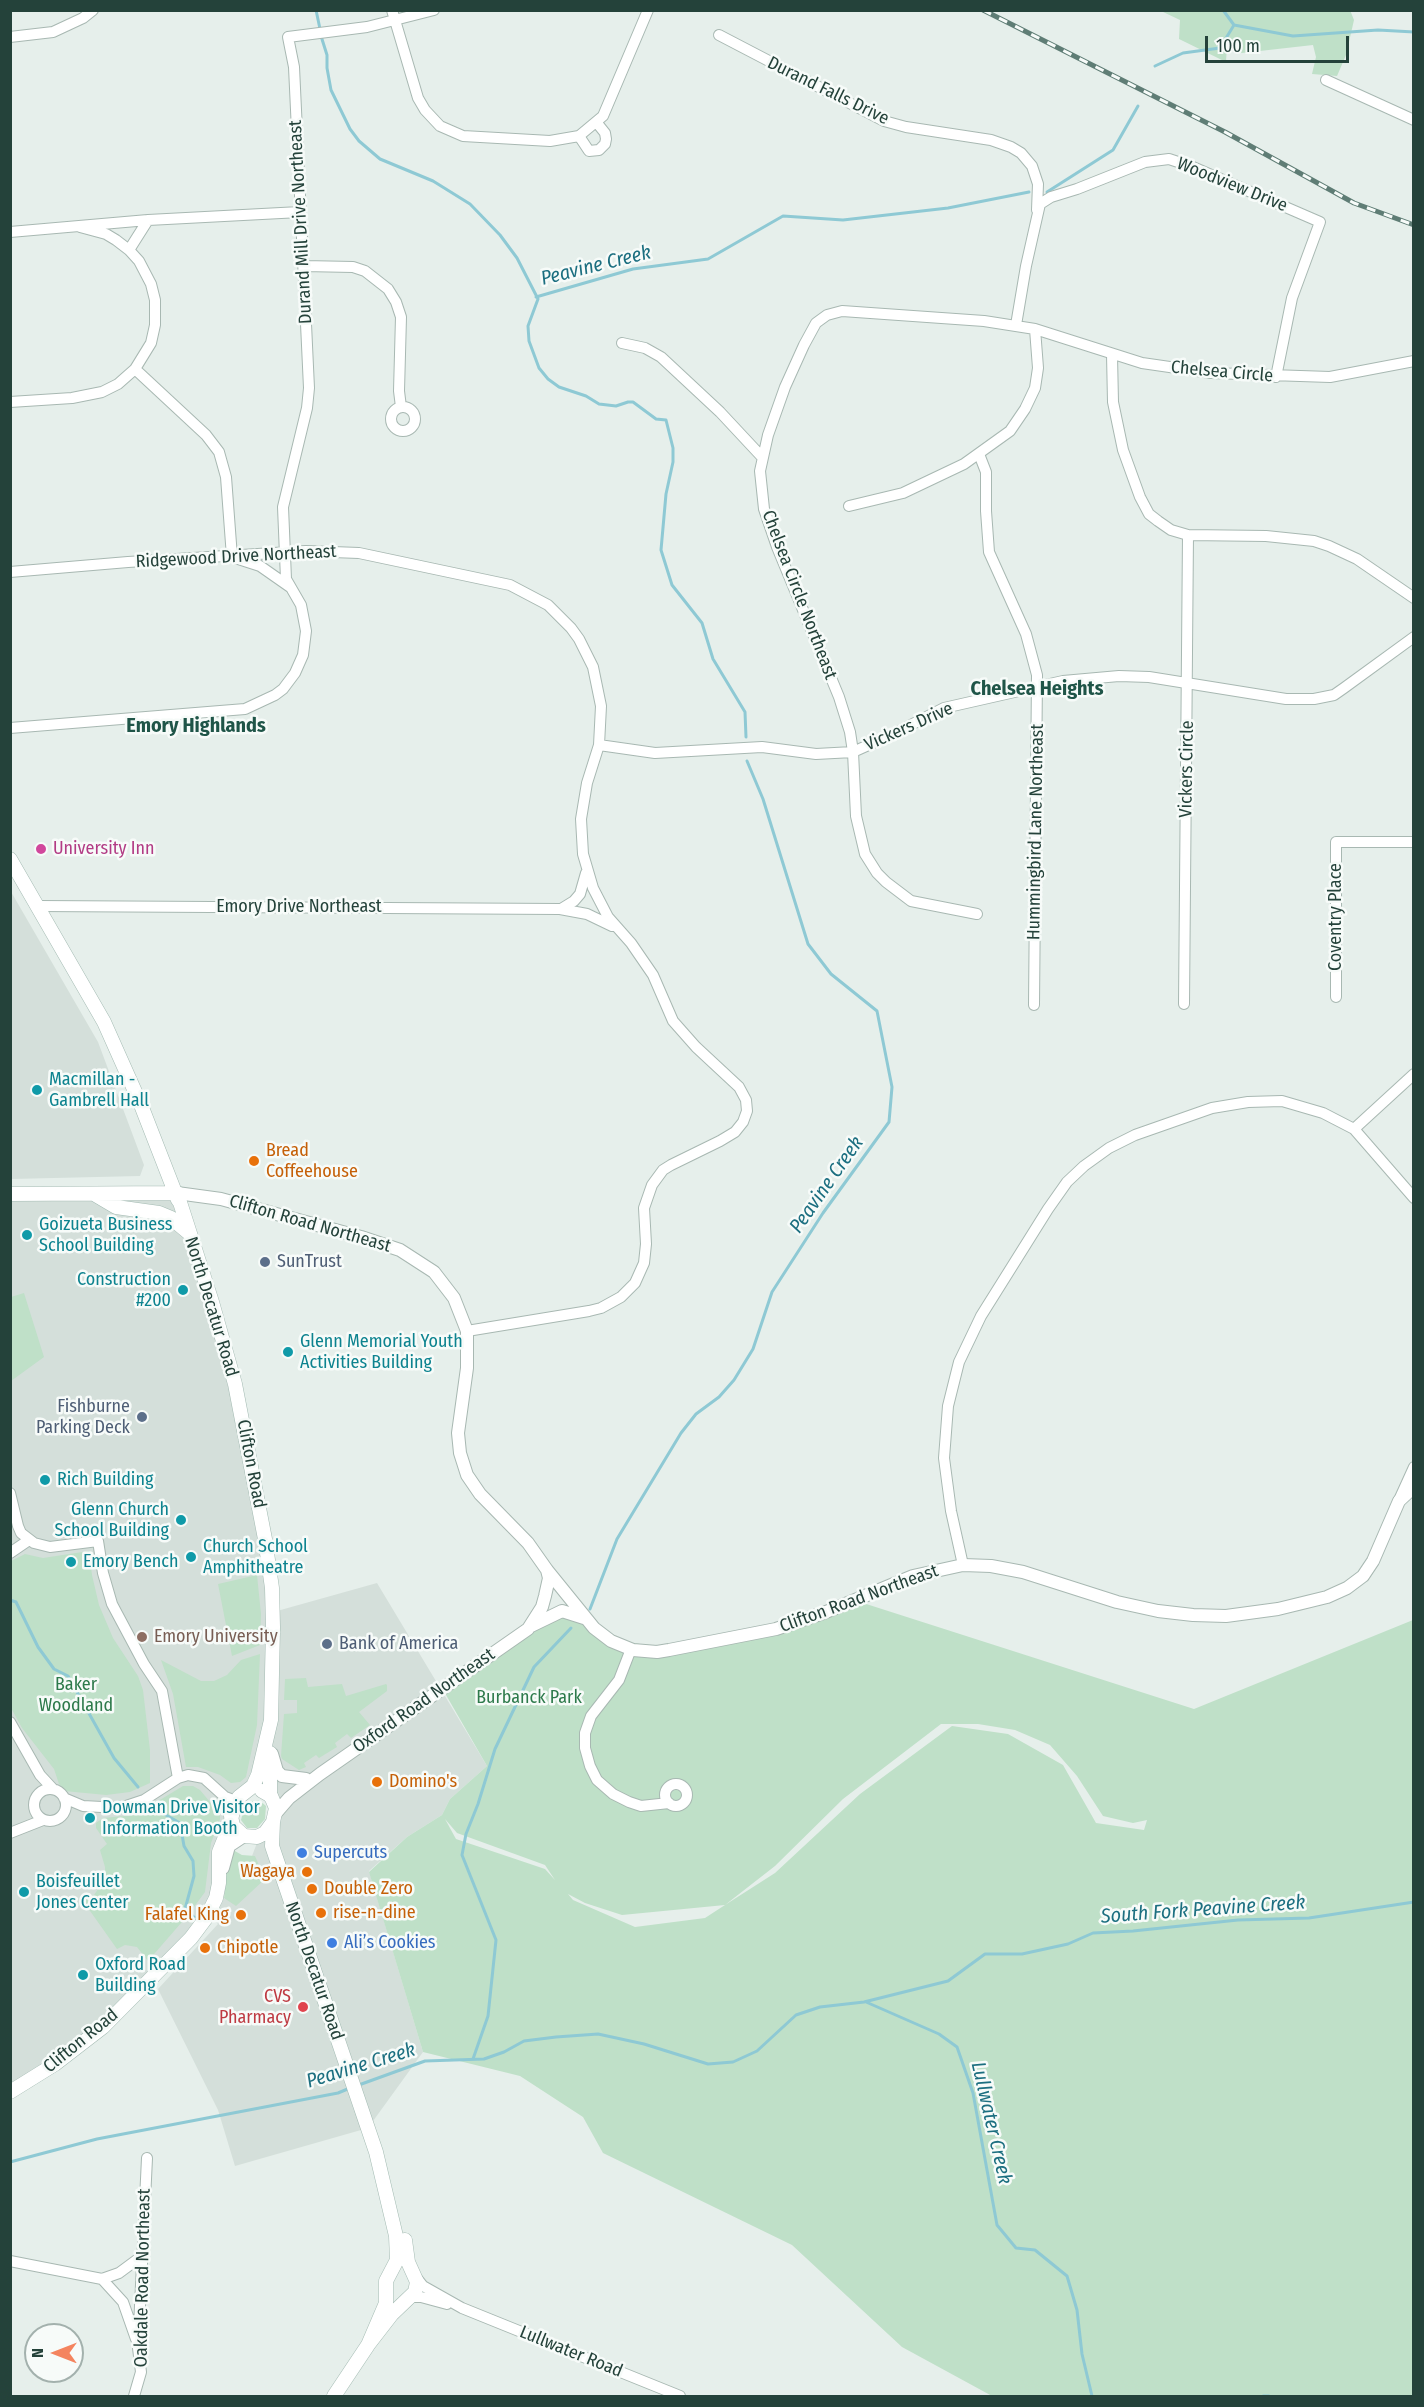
<!DOCTYPE html>
<html>
<head>
<meta charset="utf-8">
<style>
	body { margin:0 }
	#map { position:relative; width:1424px; height:2407px; overflow:hidden; background:#e6efeb; font-family:"Fira Sans Condensed",sans-serif }
	canvas { display:block }
	.frame { position:absolute; inset:0; border:12px solid #24423a; pointer-events:none }
	.north { position:absolute; left:24px; top:2323px; width:60px; height:60px; box-sizing:border-box; background:#f7fbf9; border:2px solid #a3b1ad; border-radius:50%; rotate:270deg; font-size:16px; font-weight:700; line-height:24px; text-align:center; color:#24423a }
	.north::after { content:''; display:block; margin:auto; width:21px; height:27px; background:#f4845f; clip-path:polygon(50% 0,100% 100%,50% 72%,0 100%) }
	.scale { position:absolute; left:1205px; top:36px; width:144px; height:27px; box-sizing:border-box; border:3px solid #24423a; border-top:0; padding-left:8px; font-size:18px; line-height:21px; white-space:nowrap; color:#24423a; -webkit-text-stroke:4px #f7fbf9; paint-order:stroke }
</style>
</head>
<body>
<div id="map">
<canvas width="1424" height="2407"></canvas>
<div class="frame"></div>
<div class="north">N</div>
<div class="scale">100 m</div>
</div>
<script>
const ctx = document.querySelector('canvas').getContext('2d');
ctx.lineJoin = 'round';
function paint(path, color) {
  ctx.fillStyle = color;
  ctx.fill(path, 'evenodd');
}
function poly(rows) {
  const path = new Path2D();
  for (const r of rows) {
    if (r.length === 3) {
      path.moveTo(r[0] + r[2], r[1]);
      path.arc(r[0], r[1], r[2], 0, 2 * Math.PI);
      continue;
    }
    path.moveTo(r[0], r[1]);
    for (let i = 2; i < r.length; i += 2) path.lineTo(r[i], r[i + 1]);
  }
  return path;
}
function trace(path, color, width, dash) {
  ctx.strokeStyle = color;
  ctx.lineWidth = width;
  ctx.lineCap = dash ? 'butt' : 'round';
  ctx.setLineDash(dash || []);
  ctx.stroke(path);
}
function drawText(font, color, halo, rows, align = 'center') {
  ctx.font = font + ' "Fira Sans Condensed",sans-serif';
  ctx.lineWidth = 5;
  ctx.setLineDash([]);
  ctx.textBaseline = 'middle';
  ctx.strokeStyle = halo;
  ctx.fillStyle = color;
  for (const [text, x, y, turn = 0] of rows) {
    ctx.save();
    ctx.translate(x, y);
    ctx.rotate((+turn || 0) * Math.PI / 180);
    ctx.textAlign = isNaN(turn) ? turn : align;
    if (halo) ctx.strokeText(text, 0, 0);
    ctx.fillText(text, 0, 0);
    ctx.restore();
  }
}
const built = poly([
	[10,890,98,1042,141,1157,144,1165,140,1176,11,1179],
	[177,1193,212,1302,259,1505,272,1673,258,1775,242,1794,216,1898,137,1994,10,2092,10,1194],
	[377,1583,487,1766,450,1799,442,1815,407,1837,369,1871,423,2052,368,2128,235,2166,218,2110,158,1989,218,1924,214,1920,222,1902,252,1856,271,1806,277,1611]
]);
const green = poly([
	[1350,10,1354,20,1346,55,1337,76,1312,74,1316,57,1313,45,1242,53,1227,45,1226,62,1179,39,1180,20,1161,11],
	[24,1293,44,1357,11,1381,11,1297],
	[89,1551,92,1575,99,1605,113,1638,138,1676,143,1690,150,1750,150,1783,130,1792,106,1795,64,1791,59,1784,54,1769,22,1728,11,1708,11,1561,25,1554,43,1558],
	[257,1575,261,1614,260,1645,232,1656,218,1584],
	[860,1602,1194,1709,1413,1620,1413,2396,992,2396,902,2347,792,2245,603,2153,583,2117,520,2076,423,2052,369,1872,407,1837,442,1815,450,1799,487,1766,442,1688,557,1618,569,1616,615,1641,666,1647,760,1635],
	[941,1724,978,1724,1015,1730,1050,1745,1077,1776,1103,1816,1133,1823,1147,1820,1144,1830,1096,1823,1063,1765,1008,1734,952,1726,860,1794,775,1873,725,1905,775,1866,843,1799],
	[445,1819,457,1833,545,1865,555,1880,545,1869,456,1839],
	[568,1894,585,1903,622,1915,725,1905,705,1918,635,1927,573,1900],
	[260,1654,257,1725,246,1777,240,1782,231,1783,220,1775,198,1767,186,1767,173,1694,161,1660,201,1681,214,1681,227,1675,241,1660],
	[306,1678,308,1687,342,1684,346,1696,386,1684,387,1685,387,1691,359,1712,370,1725,351,1738,347,1734,335,1743,337,1747,319,1758,316,1755,304,1763,306,1767,299,1770,282,1759,281,1756,284,1714,297,1713,297,1700,284,1700,285,1679],
	[183,1786,193,1786,200,1790,220,1814,220,1819,211,1843,205,1892,188,1915,148,1961,137,1947,125,1945,117,1949,83,1901,94,1895,105,1879,105,1867,100,1850,107,1844,96,1828,96,1823,103,1818,135,1815],
	[259,1800,266,1806,265,1819,257,1828,247,1828,241,1820,244,1808,252,1801],
	[233,1850,242,1855,255,1856,265,1879,236,1906,224,1898,228,1862]
]);
const stream = poly([
	[316,10,320,29],
	[1223,10,1234,25],
	[321,36,327,55,327,68,331,90,350,129,359,141,380,159,433,181,470,204,500,235,517,258,538,299,528,326,529,341,539,368,548,379,559,387,586,396,599,404,616,406,628,402,633,402,656,419,666,420,673,448,673,462,666,494,661,550,672,585,702,623,713,659,745,712,746,737],
	[1155,66,1183,53,1220,48,1234,25,1293,36,1378,30,1414,32],
	[1047,192,1113,150,1138,106],
	[536,297,633,269,708,259,783,216,843,220,948,208,1029,192],
	[10,1600,16,1602,38,1647,54,1669,68,1676,114,1758,138,1787],
	[590,1609,617,1539,681,1433,696,1414,719,1397,734,1380,753,1349,772,1292,823,1213,889,1122,892,1087,877,1011,831,974,808,944,763,799,747,761],
	[157,1810,180,1823,184,1846,193,1861,194,1876,185,1909,194,1917],
	[866,2002,939,2034,957,2047,973,2093,997,2225,1016,2248,1035,2250,1067,2276,1077,2310,1082,2354,1092,2396],
	[473,2059,488,2016,496,1940,462,1855,466,1834,478,1804,495,1749,534,1667,571,1628],
	[356,2086,425,2061,484,2059,504,2052,524,2041,556,2037,598,2034,644,2044,708,2064,733,2062,757,2051,796,2015,820,2007,864,2002,948,1981,985,1954,1022,1954,1068,1944,1093,1933,1133,1931,1238,1920,1309,1918,1414,1902],
	[10,2162,97,2139,338,2093,350,2088],
	[1263,2396,1269,2396]
]);
const minor = poly([
	[392,10,418,98,425,110,440,126,463,136,550,141,579,136,603,116,648,10],
	[719,35,884,121,906,127,991,140,1011,147,1021,153,1032,166,1038,184,1037,210],
	[10,37,53,32,83,18,93,10],
	[1326,80,1414,120],
	[579,136,589,151,599,150,605,144,606,139,605,133,597,123],
	[10,232,148,220,300,212],
	[129,250,148,220],
	[304,266,353,267,365,271,388,289,396,302,401,317,399,391,401,407],
	[1016,325,1026,266,1040,204,1051,197,1077,189,1145,162,1169,159,1193,167,1320,222,1292,298,1276,377],
	[622,343,645,348,661,357,720,412,762,457],
	[1112,355,1113,402,1123,450,1140,497,1149,514,1158,521,1171,530,1188,535,1266,536,1314,541,1329,546,1357,559,1414,598],
	[135,369,206,435,219,452,226,477,232,557,260,566,290,587],
	[10,402,72,398,102,392,118,384,135,369,151,343,155,325,155,300,151,284,139,261,129,250,116,240,106,234,80,227],
	[403,419,12],
	[979,454,986,472,986,511,989,552,1026,634,1037,675,1034,1005],
	[849,506,903,493,964,464,1010,431,1025,409,1035,388,1038,368,1035,329],
	[10,572,128,562,306,551,359,553,510,585,548,605,571,628,579,639,593,667,601,706,599,745,587,783,581,819,583,854,593,888,608,917,631,943,653,975,673,1021,696,1047,739,1087,746,1100,747,1111,743,1122,735,1132,720,1141,671,1165,663,1170,652,1185,644,1208,646,1244,644,1263,635,1283,621,1297,601,1308,589,1311,467,1331],
	[10,728,245,709,275,695,283,689,295,673,303,655,306,631,301,605,286,579,283,507,307,408,309,388,294,67,288,37,367,27,434,10],
	[599,745,655,753,762,747,816,754,853,752,893,734,944,708,1063,681,1119,676,1149,677,1286,699,1314,699,1334,695,1344,688,1414,637],
	[38,906,560,909,587,914,612,926],
	[561,909,574,901,580,894,586,873],
	[977,914,911,901,886,882,877,873,865,854,856,816,853,752,850,732,839,697,777,547,764,509,760,471,768,435,785,387,804,345,816,323,827,315,842,311,984,321,1035,329,1142,363,1211,373,1330,377,1414,361],
	[1336,997,1336,842,1414,842],
	[1184,1004,1188,535],
	[1354,1129,1414,1074],
	[10,1493,18,1526,21,1533,34,1543,50,1547,98,1541,103,1573,112,1604,144,1664,162,1691,178,1778],
	[1399,1500,1414,1467],
	[10,1553,29,1540],
	[963,1565,951,1511,944,1458,948,1406,959,1362,981,1316,1048,1209,1067,1182,1084,1166,1109,1148,1135,1135,1212,1108,1248,1102,1282,1101,1323,1113,1354,1129,1414,1198],
	[631,1649,619,1680,591,1716,585,1733,585,1748,590,1766,597,1780,613,1794,629,1802,641,1806,669,1803],
	[10,1722,40,1775,53,1789],
	[676,1795,11],
	[50,1805,16],
	[64,1798,83,1806,120,1808,144,1800,178,1778,188,1775,204,1778,225,1797,236,1801],
	[10,1833,43,1820],
	[10,2261,102,2279,123,2302,136,2339],
	[415,2276,423,2286,462,2308,680,2396],
	[102,2279,119,2273,142,2256],
	[412,2297,421,2297,447,2304],
	[134,2396,141,2372,138,2348,147,2158]
]);
const tertiary = poly([
	[177,1193,221,1199,361,1237,400,1250,434,1272,454,1298,467,1331,467,1368,458,1433,460,1453,467,1475,480,1494,528,1543,547,1570,594,1628,611,1641,633,1650,657,1652,669,1650,776,1629,826,1612,913,1576,963,1565,991,1566,1023,1572,1117,1602,1158,1611,1193,1615,1226,1616,1278,1609,1327,1597,1347,1588,1363,1576,1373,1561,1399,1501,1414,1487],
	[531,1626,562,1611,584,1618],
	[272,1754,277,1771,282,1776,306,1779],
	[276,1813,289,1798,320,1774,528,1629,542,1607,545,1596,549,1578,547,1570],
	[223,1868,229,1846,244,1836]
]);
const secondary = poly([
	[10,859,104,1022,141,1105,178,1200],
	[10,1194,177,1193,212,1302,235,1384,265,1539,272,1588,273,1627,271,1720,258,1775,253,1786,239,1797,234,1806,230,1825,219,1852,219,1883,216,1898,206,1918,191,1938,103,2027,55,2064,10,2092],
	[94,1194,116,1207,159,1213,171,1218,189,1233],
	[270,1753,270,1796],
	[231,1816,233,1826,244,1836,257,1837,265,1833,273,1822,276,1808,271,1796,262,1791],
	[273,1822,272,1846,376,2152,396,2236,397,2260,386,2281,386,2303,368,2345],
	[334,2396,368,2345,392,2314,415,2292,417,2282,408,2262,405,2240]
]);
const rail = poly([
	[983,10,1225,132,1354,203,1414,225]
]);
const markers = [
	[41,849,6,"#d1479c"],
	[37,1090,6,"#0f9aa8"],
	[254,1161,6,"#e8710a"],
	[27,1235,6,"#0f9aa8"],
	[265,1262,6,"#5c6f8a"],
	[183,1290,6,"#0f9aa8"],
	[288,1352,6,"#0f9aa8"],
	[142,1417,6,"#5c6f8a"],
	[45,1480,6,"#0f9aa8"],
	[181,1520,6,"#0f9aa8"],
	[191,1557,6,"#0f9aa8"],
	[71,1562,6,"#0f9aa8"],
	[142,1637,6,"#8d6e63"],
	[327,1644,6,"#5c6f8a"],
	[377,1782,6,"#e8710a"],
	[90,1818,6,"#0f9aa8"],
	[302,1853,6,"#3f7fe0"],
	[307,1872,6,"#e8710a"],
	[312,1889,6,"#e8710a"],
	[24,1892,6,"#0f9aa8"],
	[321,1913,6,"#e8710a"],
	[241,1915,6,"#e8710a"],
	[332,1943,6,"#3f7fe0"],
	[205,1948,6,"#e8710a"],
	[83,1975,6,"#0f9aa8"],
	[303,2007,6,"#e0444e"]
];
const streetNames = [
	["Durand Falls Drive",828,91,26],
	["Woodview Drive",1232,185,22],
	["Durand Mill Drive Northeast",301,222,-93],
	["Chelsea Circle",1222,372,5],
	["Ridgewood Drive Northeast",236,557,-3],
	["Chelsea Circle Northeast",799,595,69],
	["Vickers Drive",909,727,-24],
	["Vickers Circle",1187,769,-89],
	["Hummingbird Lane Northeast",1036,832,-89],
	["Emory Drive Northeast",299,907],
	["Coventry Place",1336,917,-90],
	["Clifton Road Northeast",310,1224,16],
	["North Decatur Road",211,1307,73],
	["Clifton Road",251,1464,79],
	["Clifton Road Northeast",859,1599,-20],
	["Oxford Road Northeast",424,1701,-35],
	["North Decatur Road",314,1971,71],
	["Clifton Road",81,2041,-39],
	["Oakdale Road Northeast",143,2278,-89],
	["Lullwater Road",571,2352,22]
];
const hotelNames = [
	["University Inn",53,849]
];
const cultureNames = [
	["Macmillan -",49,1080],
	["Gambrell Hall",49,1101],
	["Goizueta Business",39,1225],
	["School Building",39,1246],
	["Construction",171,1280,"right"],
	["#200",171,1301,"right"],
	["Glenn Memorial Youth",300,1342],
	["Activities Building",300,1363],
	["Rich Building",57,1480],
	["Glenn Church",169,1510,"right"],
	["School Building",169,1531,"right"],
	["Church School",203,1547],
	["Amphitheatre",203,1568],
	["Emory Bench",83,1562],
	["Dowman Drive Visitor",102,1808],
	["Information Booth",102,1829],
	["Boisfeuillet",36,1882],
	["Jones Center",36,1903],
	["Oxford Road",95,1965],
	["Building",95,1986]
];
const foodNames = [
	["Bread",266,1151],
	["Coffeehouse",266,1172],
	["Domino's",389,1782],
	["Wagaya",295,1872,"right"],
	["Double Zero",324,1889],
	["rise-n-dine",333,1913],
	["Falafel King",229,1915,"right"],
	["Chipotle",217,1948]
];
const serviceNames = [
	["SunTrust",277,1262],
	["Fishburne",130,1407,"right"],
	["Parking Deck",130,1428,"right"],
	["Bank of America",339,1644]
];
const educationNames = [
	["Emory University",154,1637]
];
const parkNames = [
	["Baker",76,1685],
	["Woodland",76,1706],
	["Burbanck Park",529,1698]
];
const shopNames = [
	["Supercuts",314,1853],
	["Ali’s Cookies",344,1943]
];
const healthNames = [
	["CVS",291,1997],
	["Pharmacy",291,2018]
];
const waterNames = [
	["Peavine Creek",596,266,-14],
	["Peavine Creek",827,1185,-55],
	["South Fork Peavine Creek",1203,1910,-4],
	["Peavine Creek",361,2066,-17],
	["Lullwater Creek",991,2123,77]
];
const neighbourhoodNames = [
	["Chelsea Heights",1037,689],
	["Emory Highlands",196,726]
];
paint(built, '#d4dfda');
paint(green, '#bfe0c8');
trace(stream, '#8ec9d4', 3);
trace(minor, '#a8b8b2', 12);
trace(tertiary, '#a8b8b2', 14);
trace(secondary, '#a4bbb3', 15);
trace(minor, '#fff', 10);
trace(tertiary, '#fff', 12);
trace(secondary, '#fff', 14);
trace(rail, '#5f7d75', 5);
trace(rail, '#f7fbf9', 3, [9]);
for (const [x, y, r, color] of markers) {
  const dot = new Path2D();
  dot.arc(x, y, r, 0, 2 * Math.PI);
  ctx.fillStyle = color;
  ctx.fill(dot);
  trace(dot, '#f7fbf9', 2);
}
drawText('18px', '#24423a', '#f7fbf9', streetNames);
drawText('18px', '#b23c85', '#f7fbf9', hotelNames, 'left');
drawText('18px', '#0d838f', '#f7fbf9', cultureNames, 'left');
drawText('18px', '#c56008', '#f7fbf9', foodNames, 'left');
drawText('18px', '#4e5e75', '#f7fbf9', serviceNames, 'left');
drawText('18px', '#785e54', '#f7fbf9', educationNames, 'left');
drawText('18px', '#2d7a4b', '#f7fbf9', parkNames);
drawText('18px', '#366cbe', '#f7fbf9', shopNames, 'left');
drawText('18px', '#be3a42', '#f7fbf9', healthNames, 'right');
drawText('italic 20px', '#1c6f80', '#f7fbf9', waterNames);
drawText('bold 20px', '#1f5548', '#f7fbf9', neighbourhoodNames);
</script>
</body>
</html>
